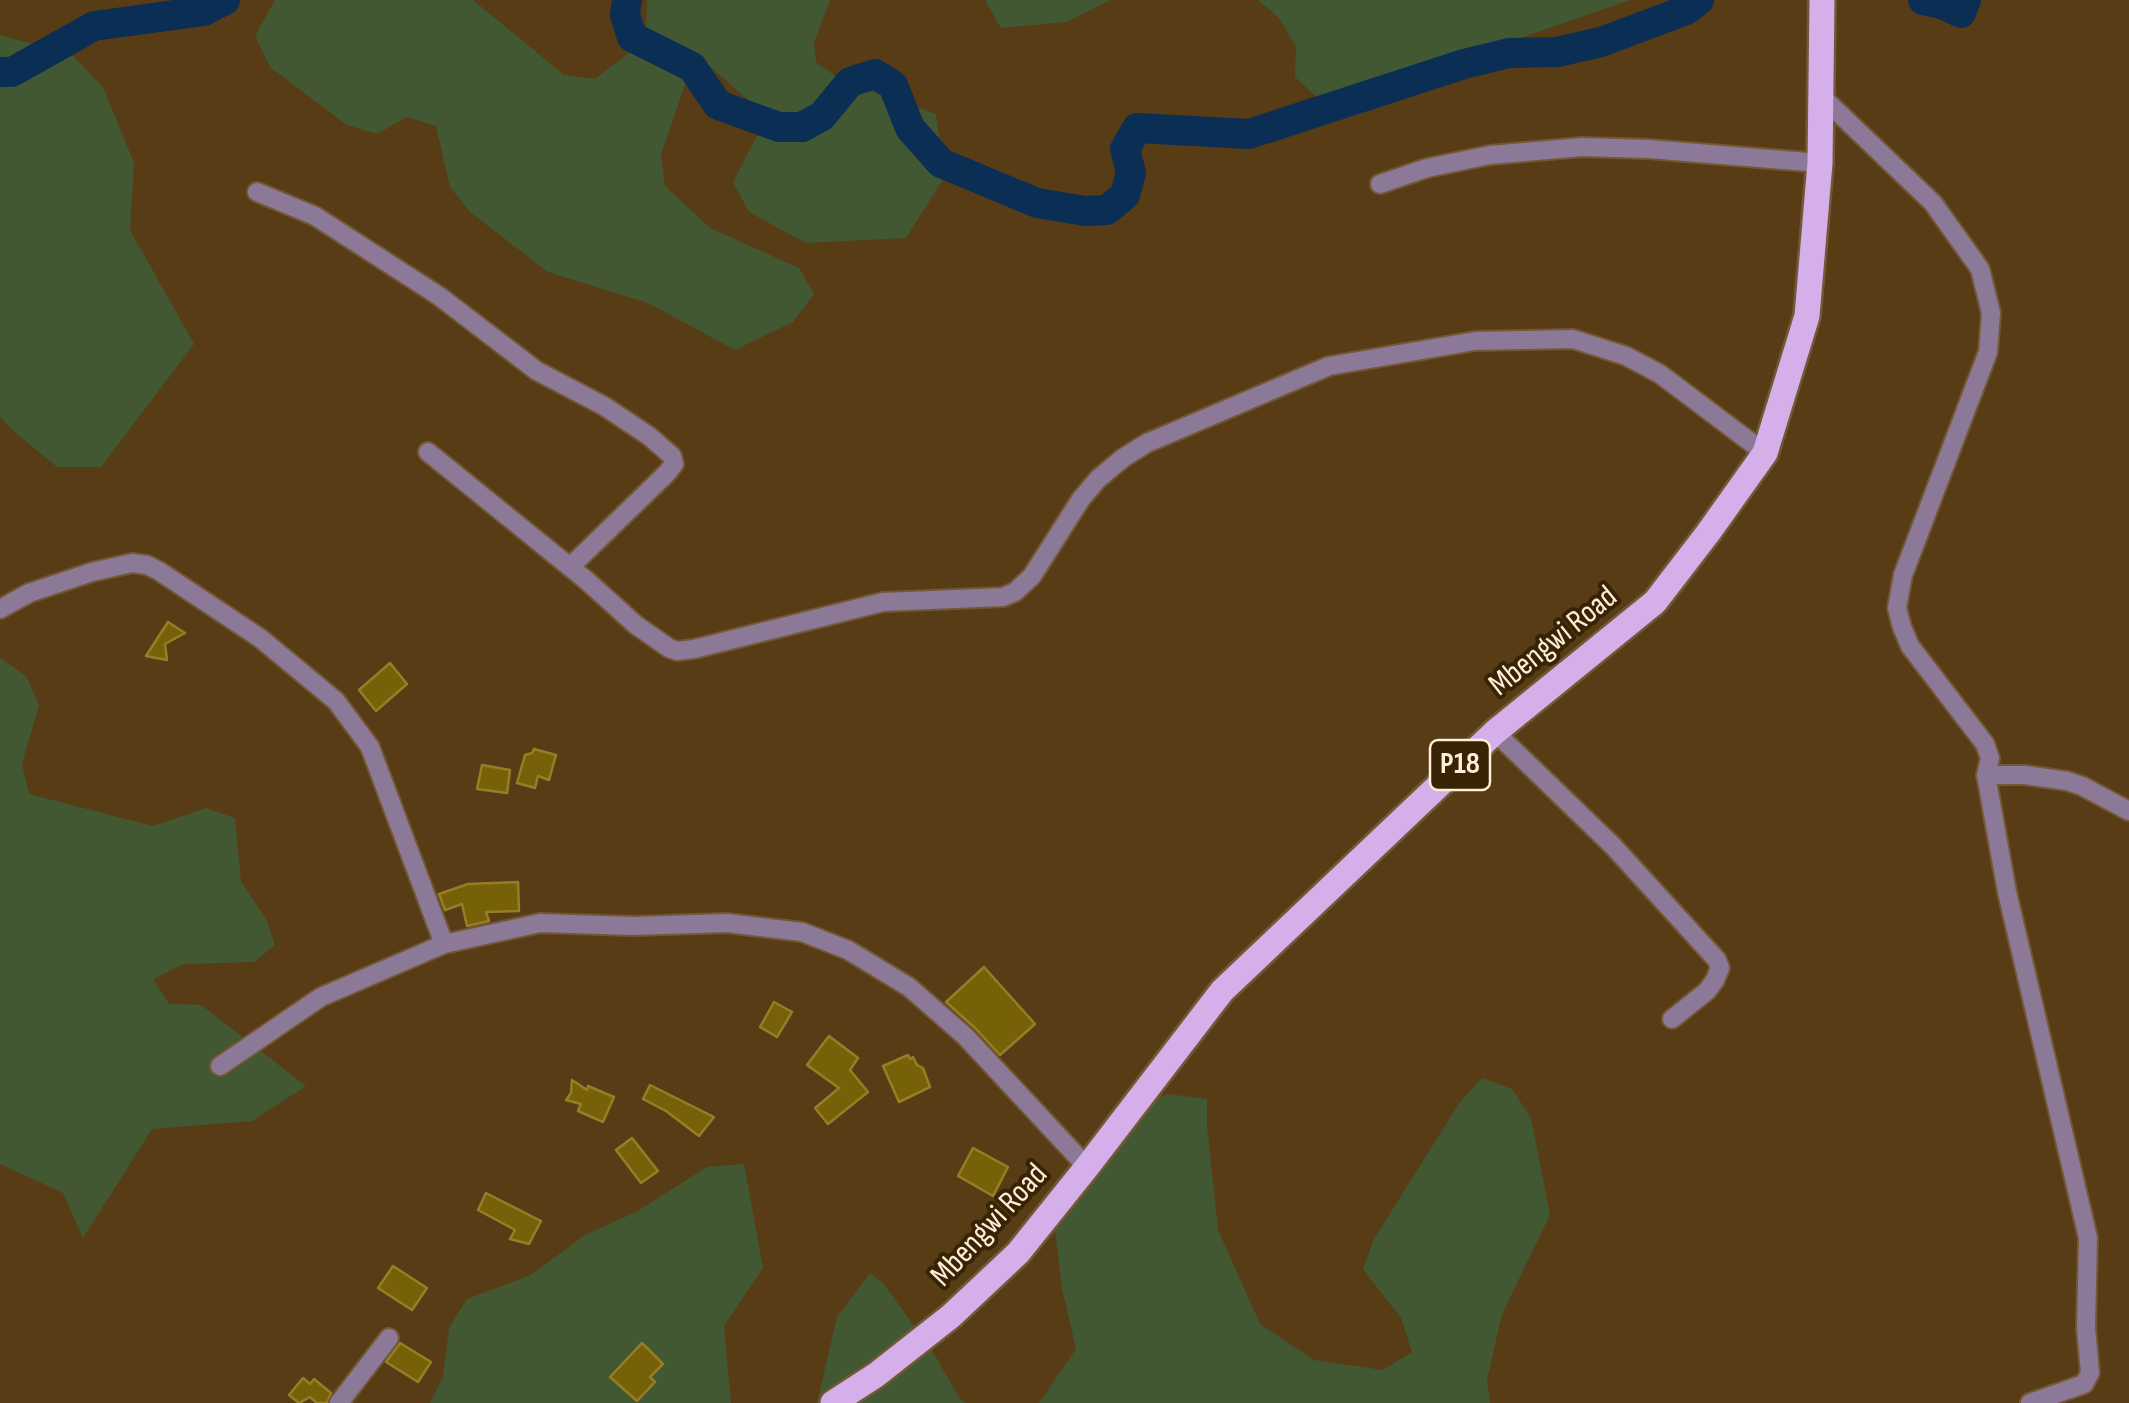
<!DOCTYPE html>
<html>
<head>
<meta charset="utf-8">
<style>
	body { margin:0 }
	canvas { display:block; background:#573c16 }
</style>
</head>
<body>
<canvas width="2129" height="1403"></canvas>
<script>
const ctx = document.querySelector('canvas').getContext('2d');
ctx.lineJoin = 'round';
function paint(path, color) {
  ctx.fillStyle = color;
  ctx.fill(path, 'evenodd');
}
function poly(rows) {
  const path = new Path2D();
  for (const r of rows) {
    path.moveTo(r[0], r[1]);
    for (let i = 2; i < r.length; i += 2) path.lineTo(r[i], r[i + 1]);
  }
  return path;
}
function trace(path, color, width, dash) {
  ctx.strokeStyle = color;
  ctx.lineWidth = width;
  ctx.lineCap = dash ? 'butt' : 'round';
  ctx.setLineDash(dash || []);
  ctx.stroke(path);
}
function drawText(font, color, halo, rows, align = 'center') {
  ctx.font = font + ' "Sofia Sans Condensed",sans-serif';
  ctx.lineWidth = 8;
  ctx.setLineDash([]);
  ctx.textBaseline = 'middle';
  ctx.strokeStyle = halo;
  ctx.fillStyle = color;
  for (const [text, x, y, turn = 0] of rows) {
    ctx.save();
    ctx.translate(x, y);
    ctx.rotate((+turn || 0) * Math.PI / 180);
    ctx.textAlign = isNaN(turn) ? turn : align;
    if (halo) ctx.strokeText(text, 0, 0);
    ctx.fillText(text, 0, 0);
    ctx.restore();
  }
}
const green = poly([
	[275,0,473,0,564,75,595,79,646,40,647,0,830,0,814,43,816,62,843,82,936,114,944,178,906,238,806,243,749,212,733,182,767,116,708,65,685,85,661,154,665,186,710,228,799,268,814,294,793,322,735,350,648,303,548,272,470,212,450,187,436,126,407,117,377,134,347,125,270,67,255,36],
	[985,0,1110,0,1066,22,1001,28],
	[1258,0,1630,0,1382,86,1317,97,1295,77,1296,47,1279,18],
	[0,35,72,55,103,87,134,163,130,230,194,344,101,467,57,467,11,429,0,416],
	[0,658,26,676,39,705,22,764,29,794,153,826,206,808,235,818,241,881,266,919,275,945,254,962,184,964,153,979,169,1004,201,1005,306,1086,252,1121,152,1129,83,1238,63,1193,0,1164],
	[1482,1078,1512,1089,1531,1118,1550,1215,1502,1314,1487,1380,1490,1403,1039,1403,1076,1349,1062,1288,1055,1231,1077,1155,1122,1113,1168,1094,1207,1099,1207,1125,1218,1230,1260,1324,1314,1360,1383,1370,1412,1352,1401,1318,1363,1269,1374,1239,1460,1102],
	[744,1164,763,1268,724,1326,731,1403,430,1403,443,1377,449,1328,467,1299,531,1275,585,1235,636,1212,707,1167],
	[870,1273,883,1283,933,1352,960,1399,966,1403,817,1403,837,1317]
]);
const river = poly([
	[627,0,625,15,632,37,692,67,718,105,779,127,802,127,822,116,850,82,875,74,893,85,910,128,941,163,1037,203,1085,211,1107,210,1125,195,1131,173,1125,149,1137,128,1249,134,1464,64,1509,53,1557,52,1601,42,1686,10,1699,0],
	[1923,0,1942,4,1961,13,1966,0],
	[0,72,12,72,94,26,204,11,225,0]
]);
const building = poly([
	[168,622,185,633,165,644,167,660,146,656,168,622],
	[390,663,407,684,376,711,359,690,390,663],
	[534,749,556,755,549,780,538,776,535,788,517,783,525,755,532,753,534,749],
	[482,765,510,770,507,793,477,789,482,765],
	[518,882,519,911,486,912,489,921,467,926,462,904,445,910,439,894,468,884,518,882],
	[984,967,1035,1024,1000,1055,975,1028,946,1002,984,967],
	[774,1002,792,1012,777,1037,760,1027,774,1002],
	[829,1036,858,1058,850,1070,868,1092,828,1124,815,1108,839,1088,807,1065,829,1036],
	[908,1055,910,1059,913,1057,917,1065,923,1068,930,1087,899,1102,883,1066,908,1055],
	[572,1080,587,1090,588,1086,614,1097,603,1122,578,1111,581,1104,566,1100,571,1093,572,1080],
	[650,1085,714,1117,699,1136,666,1111,643,1099,650,1085],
	[632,1138,658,1171,641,1183,616,1150,632,1138],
	[973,1148,1008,1167,993,1196,958,1176,973,1148],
	[486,1193,541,1221,529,1244,510,1239,515,1230,478,1210,486,1193],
	[393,1266,427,1288,412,1310,378,1288,393,1266],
	[400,1343,431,1362,418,1382,386,1362,400,1343],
	[642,1343,663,1364,650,1377,655,1382,637,1401,610,1377,642,1343],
	[303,1378,310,1384,314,1379,331,1393,327,1403,317,1403,310,1397,299,1403,289,1395,303,1378]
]);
const minor = poly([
	[1819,94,1933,203,1980,269,1991,313,1988,352,1903,575,1897,608,1902,627,1910,646,1985,744,1990,758,1986,775,2007,892,2088,1238,2086,1328,2090,1373,2084,1384,2030,1403],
	[1380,184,1427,168,1490,155,1582,147,1649,149,1820,163],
	[257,192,315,216,439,296,537,371,604,406,649,436,672,456,674,464,667,473,570,567],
	[428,452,586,580,636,625,669,648,677,651,694,649,883,602,1003,597,1015,592,1032,576,1081,499,1098,479,1123,458,1147,443,1329,366,1475,341,1573,339,1626,356,1660,374,1765,453],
	[0,609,29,593,92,572,132,563,147,565,159,571,260,638,336,701,370,747,444,944],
	[1495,732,1613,846,1717,960,1720,968,1715,980,1707,991,1672,1019],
	[1986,775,2025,775,2067,781,2082,786,2129,811],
	[220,1066,321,997,444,944,540,923,633,926,727,923,802,932,848,950,909,987,966,1037,1087,1167],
	[339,1403,389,1338]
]);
const primary = poly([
	[833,1403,876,1375,951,1316,1018,1253,1087,1167,1222,991,1495,732,1655,602,1708,533,1765,453,1807,316,1820,163,1822,0]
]);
const shields = [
	[1460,765,60]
];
const shieldNames = [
	["P18",1460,765]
];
const streetNames = [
	["Mbengwi Road",1554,642,-39],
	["Mbengwi Road",990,1226,-47]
];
paint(green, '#425832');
trace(river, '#0a2e54', 30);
paint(building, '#776108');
trace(building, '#967e26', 2.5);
trace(minor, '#725835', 22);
trace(primary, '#725835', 30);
trace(minor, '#8c7997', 18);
trace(primary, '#d4afea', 25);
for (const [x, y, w] of shields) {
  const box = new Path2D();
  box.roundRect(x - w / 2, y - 25, w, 50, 8);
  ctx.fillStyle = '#382405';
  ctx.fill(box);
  trace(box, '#feeed9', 2.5);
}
drawText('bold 30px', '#feeed9', null, shieldNames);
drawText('32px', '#feeed9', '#382405', streetNames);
</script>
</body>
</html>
